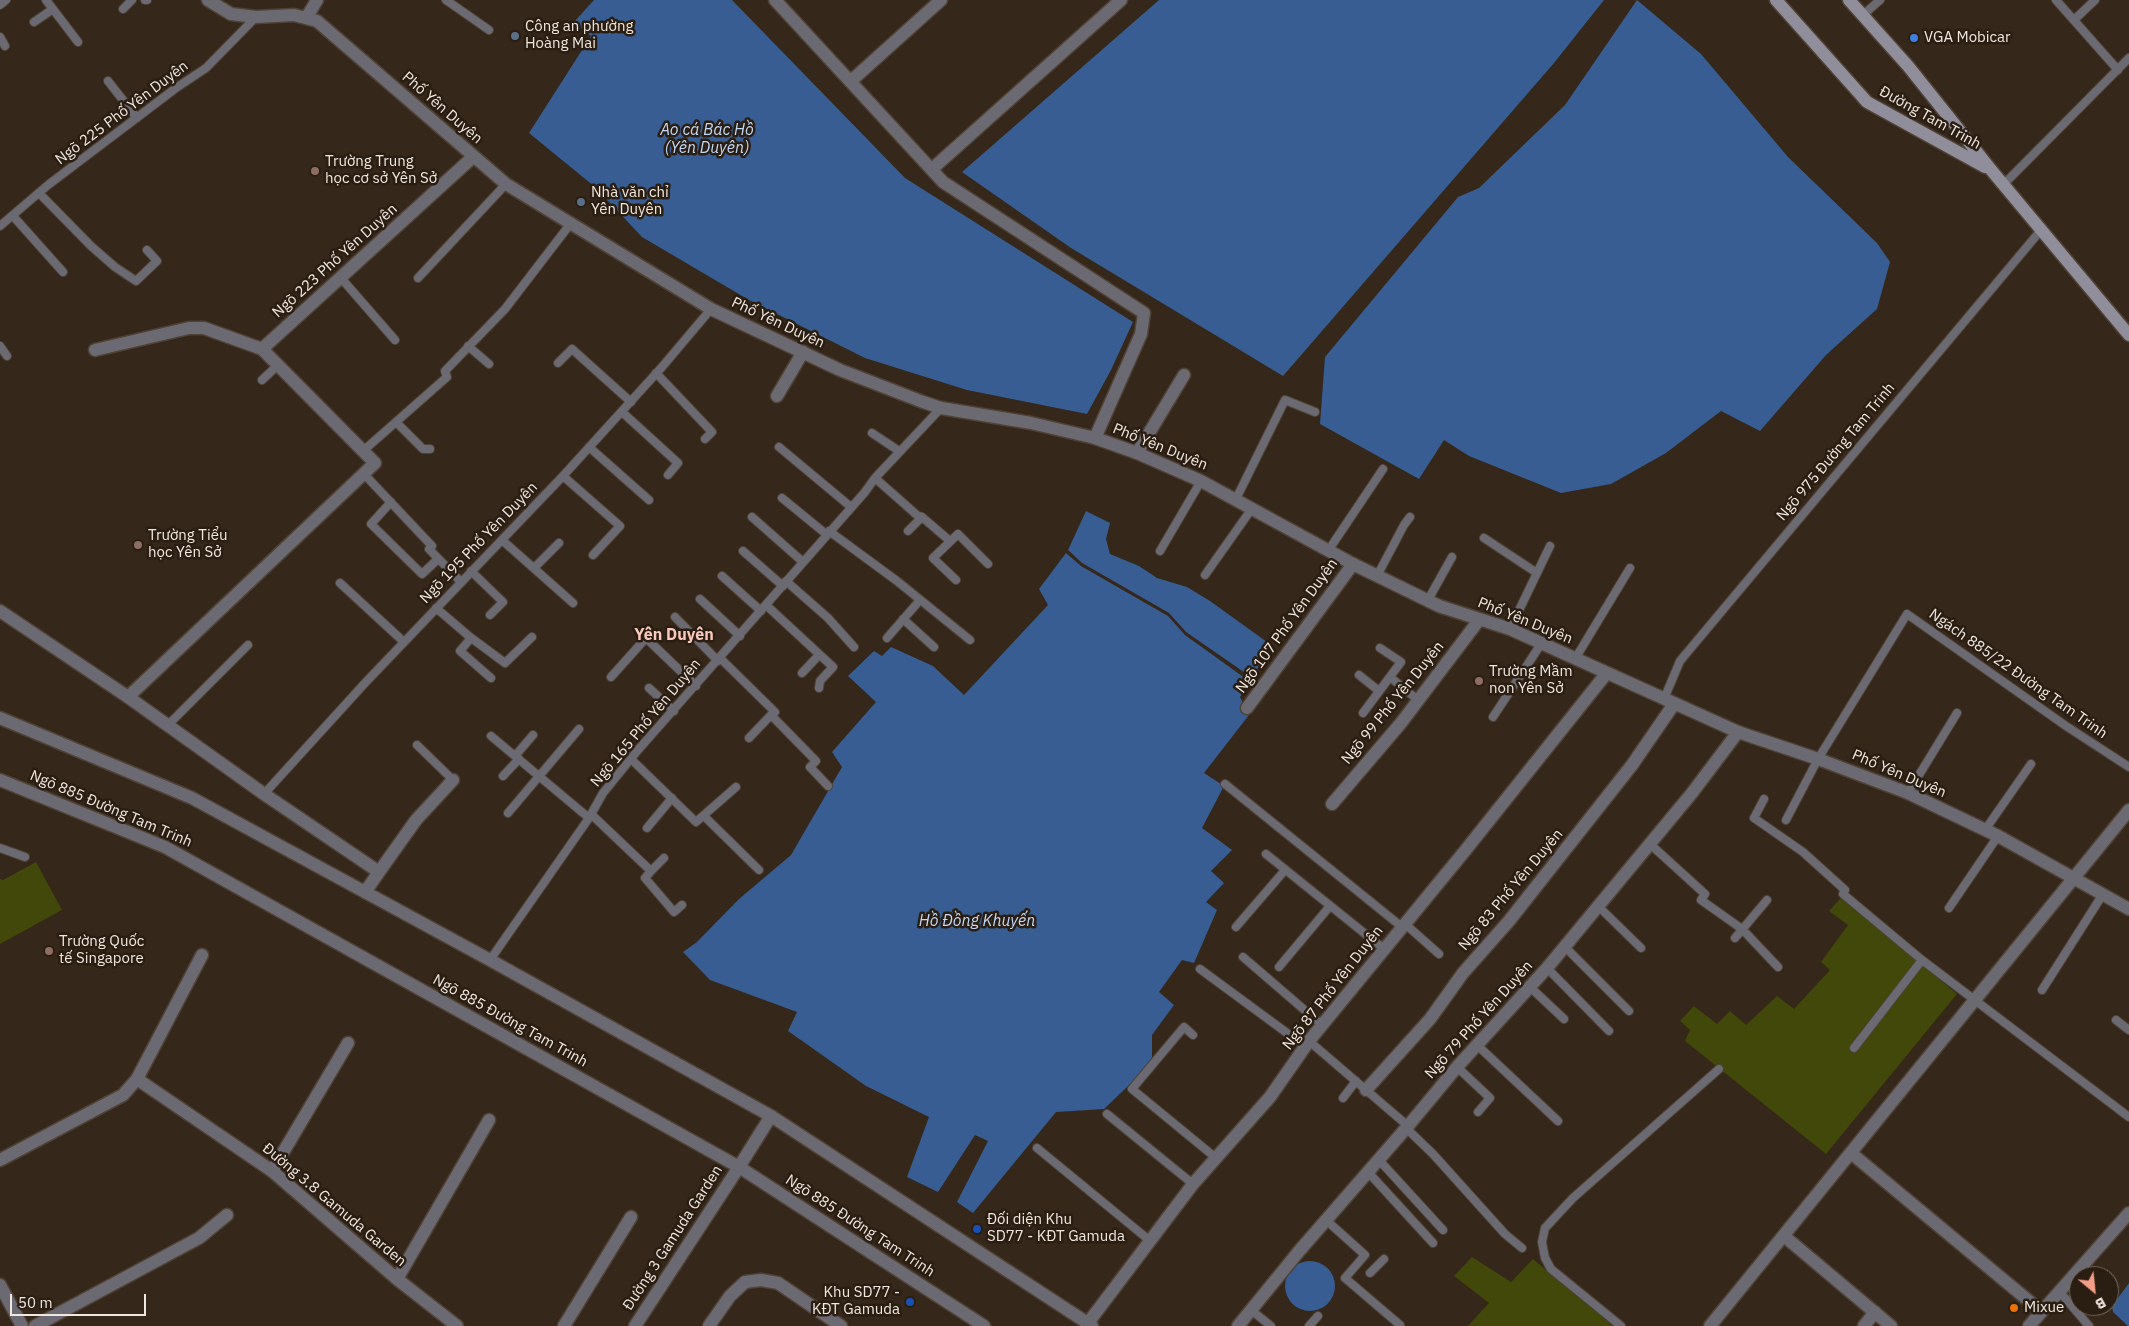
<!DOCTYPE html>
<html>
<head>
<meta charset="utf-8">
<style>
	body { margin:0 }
	#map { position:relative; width:2129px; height:1326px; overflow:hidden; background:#35271a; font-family:"IBM Plex Sans",sans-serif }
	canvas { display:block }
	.north { position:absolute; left:2069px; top:1266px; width:50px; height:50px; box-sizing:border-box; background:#2a1d11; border:1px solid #796e63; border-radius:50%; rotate:152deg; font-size:14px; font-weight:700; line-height:20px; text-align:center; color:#f0e7df }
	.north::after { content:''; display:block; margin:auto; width:18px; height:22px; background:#f49e88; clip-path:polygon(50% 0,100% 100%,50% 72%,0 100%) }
	.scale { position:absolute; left:10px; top:1294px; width:136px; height:22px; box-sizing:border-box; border:2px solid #f0e7df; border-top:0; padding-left:6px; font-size:15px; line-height:18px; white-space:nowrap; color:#f0e7df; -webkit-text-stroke:4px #2a1d11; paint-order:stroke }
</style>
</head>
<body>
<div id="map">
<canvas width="2129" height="1326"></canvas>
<div class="north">B</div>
<div class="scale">50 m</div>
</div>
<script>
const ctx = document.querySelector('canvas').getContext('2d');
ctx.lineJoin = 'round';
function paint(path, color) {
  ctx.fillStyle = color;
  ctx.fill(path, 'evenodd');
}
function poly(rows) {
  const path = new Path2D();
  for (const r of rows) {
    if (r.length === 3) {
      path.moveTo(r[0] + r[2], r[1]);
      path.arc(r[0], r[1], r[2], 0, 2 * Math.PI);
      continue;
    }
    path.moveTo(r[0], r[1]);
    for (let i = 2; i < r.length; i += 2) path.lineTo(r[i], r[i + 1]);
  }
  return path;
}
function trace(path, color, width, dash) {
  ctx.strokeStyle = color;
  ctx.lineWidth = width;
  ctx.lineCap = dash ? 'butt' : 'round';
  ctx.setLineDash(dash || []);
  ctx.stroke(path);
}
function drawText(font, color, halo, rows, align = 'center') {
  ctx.font = font + ' "IBM Plex Sans",sans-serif';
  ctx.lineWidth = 5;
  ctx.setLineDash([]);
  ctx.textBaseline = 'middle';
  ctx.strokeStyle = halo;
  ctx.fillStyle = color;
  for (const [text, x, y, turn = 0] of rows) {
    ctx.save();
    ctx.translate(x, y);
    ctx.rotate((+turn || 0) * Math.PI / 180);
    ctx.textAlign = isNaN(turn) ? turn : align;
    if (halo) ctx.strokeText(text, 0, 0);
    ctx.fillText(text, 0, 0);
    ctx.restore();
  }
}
const green = poly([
	[36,862,62,910,0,944,0,879,3,880],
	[1841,898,1957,994,1826,1154,1685,1041,1690,1030,1680,1021,1694,1006,1717,1024,1730,1011,1746,1025,1777,996,1794,1009,1830,970,1821,962,1848,925,1829,911],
	[1472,1257,1511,1282,1533,1259,1613,1326,1468,1326,1489,1303,1454,1276]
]);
const water = poly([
	[594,0,732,0,905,178,1133,322,1111,370,1087,414,967,390,865,358,749,300,642,237,595,187,529,133,591,36,574,22],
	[1159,0,1604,0,1554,63,1283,376,1071,248,962,172],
	[1637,0,1701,54,1788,157,1877,243,1890,262,1877,309,1826,355,1760,431,1721,411,1666,453,1611,484,1561,493,1469,456,1444,440,1419,479,1320,424,1325,357,1458,197,1479,188,1565,105],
	[1086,511,1110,523,1106,539,1110,554,1139,566,1157,578,1187,587,1210,601,1274,647,1251,677,1186,632,1169,613,1082,563,1068,550],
	[1066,553,1081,566,1168,616,1185,635,1249,681,1240,697,1249,715,1204,773,1224,786,1202,828,1232,850,1211,871,1224,883,1206,902,1217,910,1194,963,1182,960,1159,992,1174,1005,1152,1035,1152,1063,1104,1109,1056,1112,973,1213,957,1202,988,1141,975,1135,938,1192,907,1177,929,1117,866,1086,788,1031,797,1012,710,980,683,952,697,942,739,899,791,855,842,767,832,752,876,702,848,676,874,651,882,656,891,647,933,666,964,695,1048,605,1039,589],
	[1310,1286,25],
	[2129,1283,2129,1326,2128,1326,2113,1312,2112,1306]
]);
const service = poly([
	[46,0,78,42],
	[145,0,147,0],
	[446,0,489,30],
	[2056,0,2118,70],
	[0,5,6,0],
	[123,9,132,0],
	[1863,15,1880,0],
	[2074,20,2095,0],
	[34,22,53,9],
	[0,37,5,46],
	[108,81,137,118],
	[2004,184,2129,58],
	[39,193,91,246,115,267,136,281,157,261,147,250],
	[13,216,63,272],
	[0,226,48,185,176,88,206,68,256,17],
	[341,278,395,340],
	[418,278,506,184],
	[0,346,7,356],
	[468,346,489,364],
	[558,363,572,349,631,402],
	[656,373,712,432,705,439],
	[262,380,278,365],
	[622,412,678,463,668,475],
	[396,422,423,449,430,449],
	[872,433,899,451],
	[589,447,649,500],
	[779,447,851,507],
	[363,451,447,377,445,371,505,309,571,223],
	[364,474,432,546,429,549,461,582],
	[563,476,620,526,593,555],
	[875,478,918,516,922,517,950,541],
	[782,498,826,534],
	[1236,499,1285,400,1315,412],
	[391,502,371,524,422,574,438,559],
	[752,517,803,562],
	[829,531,897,581,970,640],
	[908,531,922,517],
	[1484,538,1537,573],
	[502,540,573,603],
	[743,551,783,586],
	[1160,551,1201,481],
	[1328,551,1383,469],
	[534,568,559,543],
	[471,571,503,602,490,615],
	[1205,575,1253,507],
	[722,576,761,611],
	[1377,576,1404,525,1410,517],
	[956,580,933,558,958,534,988,564],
	[786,581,828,618,854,647],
	[340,583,404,642],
	[700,599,740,636],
	[1428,600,1452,557],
	[766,605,833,667,820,681,819,688],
	[436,608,470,637,505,663,532,637],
	[675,617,718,661],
	[903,619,934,647],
	[1510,629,1550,546],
	[471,638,460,651,491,678],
	[887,638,920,600],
	[720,658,775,712,771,715,816,761,810,767,828,786],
	[1575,659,1630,568],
	[802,673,819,655],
	[1359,675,1379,691],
	[611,677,646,638,696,686],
	[1390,677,1418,700],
	[649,688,674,711],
	[1664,699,1680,661,2041,230],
	[1363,713,1401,662,1380,648],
	[1493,717,1541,644],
	[168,725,248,645],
	[491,736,589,818],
	[749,738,771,715],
	[417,745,453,780],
	[515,756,533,735],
	[631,759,696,822,736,787],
	[503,776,519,759],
	[1225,784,1402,927],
	[1908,793,1957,713],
	[264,794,365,683,563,476,662,367,711,309],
	[1764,799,1754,818,1803,852,1845,890,1843,894,1922,960,2129,1117],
	[508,813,579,729],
	[591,814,651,871,645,878,674,912,682,905],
	[704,816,759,870],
	[1786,820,1818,759,1907,614,2066,726,2129,767],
	[647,828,672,798],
	[1985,830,2031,764],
	[1650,844,1705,894,1701,900,1742,929,1778,967],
	[0,848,25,857],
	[1266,854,1384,949],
	[651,871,664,858],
	[1598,906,1641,948],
	[1949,908,1998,836],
	[1404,923,1439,954],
	[1236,927,1285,870],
	[1735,938,1767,900],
	[1565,947,1629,1011],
	[1243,957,1322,1025],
	[490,960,589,818,603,793,638,750,865,492,875,478,941,408],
	[1279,967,1330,906],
	[1547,968,1609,1031],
	[1200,969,1306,1047],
	[1530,987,1564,1019],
	[2042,990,2103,894],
	[2116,1020,2129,1030],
	[1193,1035,1184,1027,1132,1089,1216,1158],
	[1309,1041,1408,1126],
	[1477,1045,1558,1121],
	[1854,1048,1922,960],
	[1457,1067,1490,1098,1478,1112],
	[1343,1098,1356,1081],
	[1107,1114,1193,1184],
	[1406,1128,1433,1154,1505,1234,1522,1248],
	[1037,1148,1149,1240],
	[1379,1160,1443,1230],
	[1368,1172,1433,1243],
	[1326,1220,1365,1255,1345,1278,1400,1325],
	[1370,1273,1384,1259],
	[2059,1291,2089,1326],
	[1251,1310,1271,1326],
	[1309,1326,1318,1316],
	[1621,1326,1551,1269,1545,1258,1542,1242,1545,1228,1573,1198,1719,1069]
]);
const minor = poly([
	[775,0,943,182,1144,313,1141,334,1095,438],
	[851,81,941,0],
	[932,169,1121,0],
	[262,349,473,157],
	[95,350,189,328,204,328,262,349,375,463,128,697],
	[777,396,803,352],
	[1137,453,1184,375],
	[0,611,128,697,264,794,379,872,365,892],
	[1247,708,1353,564],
	[1332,804,1401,723,1479,620],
	[379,872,416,820,453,780],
	[137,1079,272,1171,397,1279,457,1326],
	[1366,1090,1430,1019,1463,973,1509,921,1632,765,1674,704],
	[1851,1153,2041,1311],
	[0,1160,123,1095,137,1079,202,955],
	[272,1171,348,1043],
	[1784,1236,1891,1326],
	[397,1279,489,1120],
	[0,1285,22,1326],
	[1088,1323,1193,1184,1270,1097,1309,1041,1464,852,1606,674],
	[35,1326,199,1238,227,1215],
	[564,1326,631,1217],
	[635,1326,739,1167],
	[709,1326,730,1296,745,1282,761,1280,778,1283,841,1326],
	[1238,1326,1300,1250,1408,1126,1457,1067,1547,968,1692,793,1738,732],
	[1710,1326,2129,810],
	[1864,1326,1875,1312],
	[2029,1326,2129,1213]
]);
const tertiary = poly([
	[208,0,231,14,256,17,294,15,317,21,506,184,711,309,840,370,923,402,941,408,1031,423,1095,438,1137,453,1201,481,1353,564,1439,606,1510,629,1738,732,1818,759,1908,793,1998,836,2129,909],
	[307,17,317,0],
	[0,718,192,798,490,960,771,1116,1092,1326],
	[0,780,165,847,739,1167,984,1326],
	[739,1167,771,1116]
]);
const secondary = poly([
	[1776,0,1867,102,1985,167],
	[1849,0,1908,66,1992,171,2129,335]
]);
const markers = [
	[515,36,5,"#5c6f8a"],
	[1914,38,5,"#3f7fe0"],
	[315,171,5,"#8d6e63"],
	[581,202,5,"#5c6f8a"],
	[138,545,5,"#8d6e63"],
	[1479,681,5,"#8d6e63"],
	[49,951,5,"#8d6e63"],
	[977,1229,5,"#1a4fb4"],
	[910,1302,5,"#1a4fb4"],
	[2014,1308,5,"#e8710a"]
];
const poiNames = [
	["Công an phường",525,27],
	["Hoàng Mai",525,44],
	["VGA Mobicar",1924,38],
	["Trường Trung",325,162],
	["học cơ sở Yên Sở",325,179],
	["Nhà văn chỉ",591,193],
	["Yên Duyên",591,210],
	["Trường Tiểu",148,536],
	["học Yên Sở",148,553],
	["Trường Mầm",1489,672],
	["non Yên Sở",1489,689],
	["Trường Quốc",59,942],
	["tế Singapore",59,959],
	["Đối diện Khu",987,1220],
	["SD77 - KĐT Gamuda",987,1237],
	["Khu SD77 -",900,1293,"right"],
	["KĐT Gamuda",900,1310,"right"],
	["Mixue",2024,1308]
];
const streetNames = [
	["Phố Yên Duyên",442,108,41],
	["Ngõ 225 Phố Yên Duyên",122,113,-37],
	["Đường Tam Trinh",1930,118,29],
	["Ngõ 223 Phố Yên Duyên",335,261,-42],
	["Phố Yên Duyên",778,323,25],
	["Phố Yên Duyên",1160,447,22],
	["Ngõ 975 Đường Tam Trinh",1836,452,-50],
	["Ngõ 195 Phố Yên Duyên",479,543,-46],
	["Phố Yên Duyên",1525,621,22],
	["Ngõ 107 Phố Yên Duyên",1287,626,-54],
	["Ngách 885/22 Đường Tam Trinh",2018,674,35],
	["Ngõ 99 Phố Yên Duyên",1393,703,-51],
	["Ngõ 165 Phố Yên Duyên",646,723,-50],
	["Phố Yên Duyên",1899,774,23],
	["Ngõ 885 Đường Tam Trinh",111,809,23],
	["Ngõ 83 Phố Yên Duyên",1511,890,-50],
	["Ngõ 87 Phố Yên Duyên",1333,988,-52],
	["Ngõ 79 Phố Yên Duyên",1479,1020,-48],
	["Ngõ 885 Đường Tam Trinh",510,1021,29],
	["Đường 3.8 Gamuda Garden",334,1205,40],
	["Ngõ 885 Đường Tam Trinh",860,1226,33],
	["Đường 3 Gamuda Garden",673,1238,-57]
];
const waterNames = [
	["Ao cá Bác Hồ",707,130],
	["(Yên Duyên)",707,148],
	["Hồ Đồng Khuyến",977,921]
];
const neighbourhoodNames = [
	["Yên Duyên",674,635]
];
paint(green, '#414809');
paint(water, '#375d92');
trace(service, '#4f4236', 10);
trace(minor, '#4f4236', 15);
trace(tertiary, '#4f4236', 15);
trace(secondary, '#4f4236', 15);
trace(service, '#6b6a72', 8);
trace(minor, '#6b6a72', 12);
trace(tertiary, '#6b6a72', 12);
trace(secondary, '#908e9b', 12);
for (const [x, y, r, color] of markers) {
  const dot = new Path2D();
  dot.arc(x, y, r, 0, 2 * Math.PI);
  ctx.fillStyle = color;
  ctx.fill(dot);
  trace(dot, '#2a1d11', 2);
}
drawText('15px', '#f0e7df', '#2a1d11', poiNames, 'left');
drawText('15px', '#f0e7df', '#2a1d11', streetNames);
drawText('italic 16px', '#c2d9f9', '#2a1d11', waterNames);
drawText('bold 16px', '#fac9bb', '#2a1d11', neighbourhoodNames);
</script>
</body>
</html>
